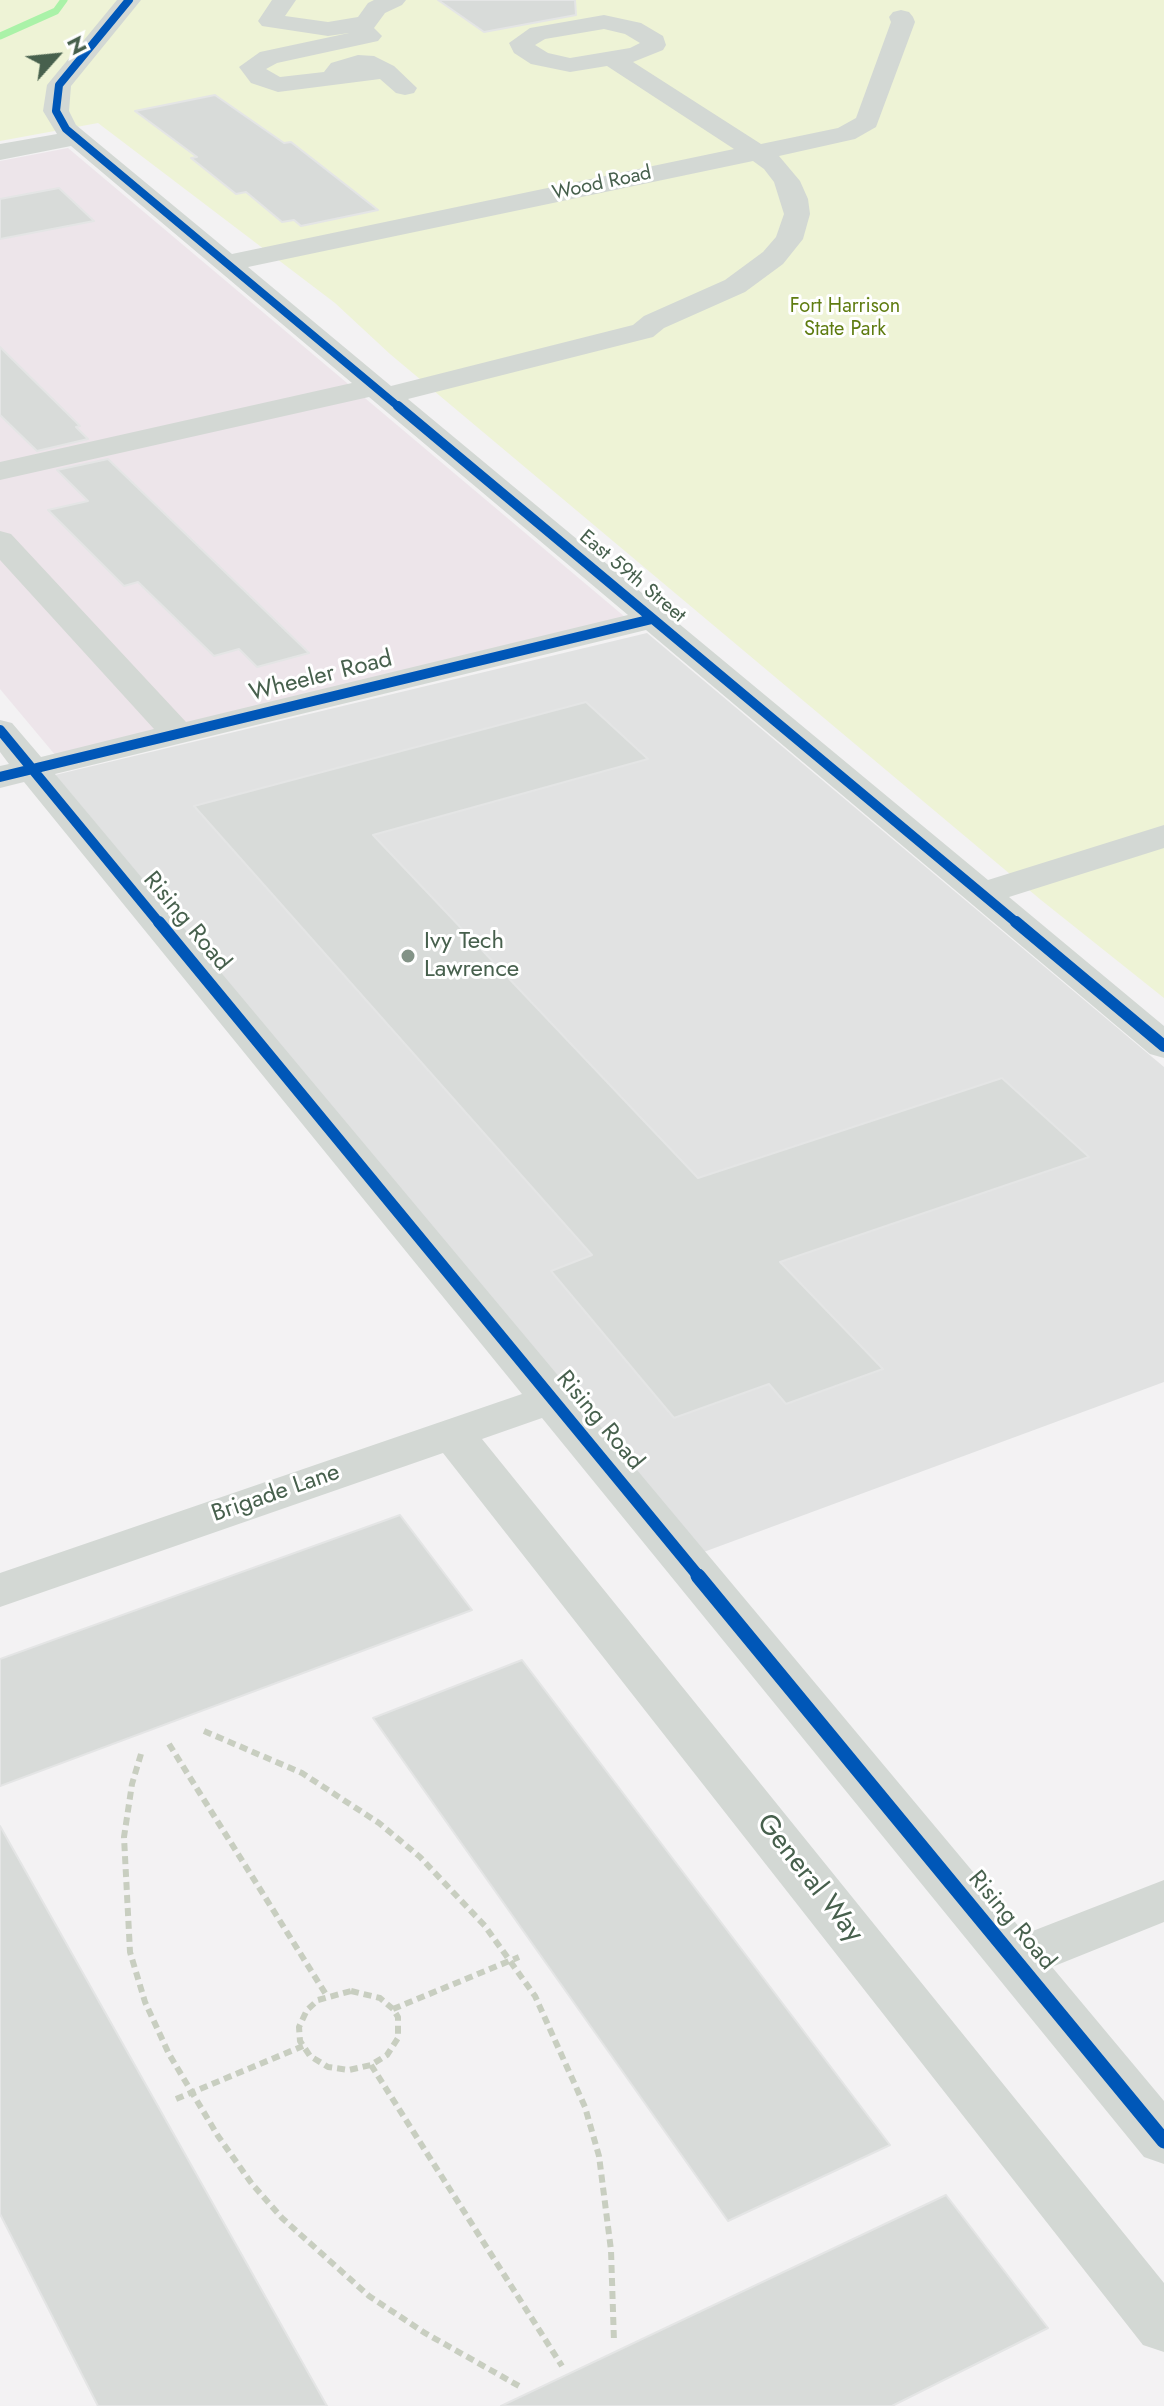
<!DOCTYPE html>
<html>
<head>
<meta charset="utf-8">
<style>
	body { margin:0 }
	#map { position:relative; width:1164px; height:2406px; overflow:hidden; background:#f3f2f3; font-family:Jost,sans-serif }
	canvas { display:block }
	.north { position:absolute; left:16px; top:16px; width:80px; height:80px; -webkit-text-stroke:6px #fff; paint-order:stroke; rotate:63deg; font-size:22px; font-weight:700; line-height:32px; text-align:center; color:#47604d }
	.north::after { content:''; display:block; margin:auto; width:28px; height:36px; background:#47604d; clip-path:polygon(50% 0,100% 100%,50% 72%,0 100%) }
</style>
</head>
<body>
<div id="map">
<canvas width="1164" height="2406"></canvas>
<div class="north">N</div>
</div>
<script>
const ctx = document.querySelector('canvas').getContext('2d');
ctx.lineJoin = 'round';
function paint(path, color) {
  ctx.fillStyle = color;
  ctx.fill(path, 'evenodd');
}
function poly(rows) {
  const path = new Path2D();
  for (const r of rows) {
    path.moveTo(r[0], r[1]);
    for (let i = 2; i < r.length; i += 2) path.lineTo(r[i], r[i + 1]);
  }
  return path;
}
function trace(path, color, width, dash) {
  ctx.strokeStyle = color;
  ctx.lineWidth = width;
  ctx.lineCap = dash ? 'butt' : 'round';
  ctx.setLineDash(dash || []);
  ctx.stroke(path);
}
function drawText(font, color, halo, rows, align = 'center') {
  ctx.font = font + ' Jost,sans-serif';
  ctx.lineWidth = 6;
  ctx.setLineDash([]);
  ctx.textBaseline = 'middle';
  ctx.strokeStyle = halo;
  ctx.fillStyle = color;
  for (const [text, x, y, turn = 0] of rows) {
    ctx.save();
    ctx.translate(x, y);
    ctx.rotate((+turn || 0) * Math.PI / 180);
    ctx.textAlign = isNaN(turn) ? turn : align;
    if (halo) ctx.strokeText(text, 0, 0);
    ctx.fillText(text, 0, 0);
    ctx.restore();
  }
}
const commercial = poly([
	[68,148,625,617,56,756,0,689,0,161]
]);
const education = poly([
	[647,633,1164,1067,1164,1382,701,1553,55,775]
]);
const green = poly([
	[0,0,1164,0,1164,998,1041,900,390,354,335,303,98,123,0,141]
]);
const stream = poly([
	[0,36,56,11,64,0]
]);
const building = poly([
	[438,0,575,0,576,15,484,32,438,0],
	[215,95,284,143,291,142,378,210,301,226,294,220,282,222,246,192,236,194,191,158,197,157,135,111,215,95],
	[59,188,94,221,0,239,0,199,59,188],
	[0,347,80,426,76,427,88,439,37,451,0,415,0,347],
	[108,459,309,653,257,667,239,649,214,656,138,582,124,586,48,510,88,501,57,470,108,459],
	[586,702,648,759,373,835,698,1178,1002,1078,1089,1157,780,1262,883,1369,786,1404,769,1384,674,1418,551,1271,592,1255,194,806,586,702],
	[400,1515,472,1610,0,1786,0,1659,400,1515],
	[522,1660,890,2145,728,2221,373,1718,522,1660],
	[0,1826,327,2406,98,2406,0,2214,0,1826],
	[946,2195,1048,2328,892,2406,501,2406,946,2195]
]);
const path = poly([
	[204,1731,302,1773,379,1823,420,1857,485,1926,535,1996,585,2107,599,2156,611,2250,614,2342],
	[169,1744,327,1996],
	[141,1754,132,1784,124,1837,130,1952,145,2002,169,2054,218,2136,252,2184,282,2218,369,2296,425,2333,519,2386],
	[351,1991,380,1998,393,2009,398,2017,398,2038,387,2055,371,2065,349,2070,328,2067,310,2056,300,2041,299,2027,307,2010,318,2000,351,1991],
	[393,2009,519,1957],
	[371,2065,562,2366],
	[176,2099,303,2046]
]);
const minor = poly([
	[117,0,141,0,71,86,69,111,76,125,232,254,734,149,607,66,570,72,531,64,514,53,509,43,530,28,604,15,641,23,663,36,666,45,663,50,633,62,761,144,838,128,856,118,891,22,889,17,893,12,901,10,909,12,913,17,915,22,876,127,855,139,779,156,800,181,808,199,810,214,803,239,783,264,745,292,664,328,653,337,408,399,988,880,1164,825,1164,848,1009,897,1164,1026,1164,1058,1150,1054,646,630,55,774,1025,1934,1164,1880,1164,1922,1052,1967,1164,2101,1164,2164,1144,2157,542,1418,482,1439,1164,2283,1164,2352,1143,2345,443,1453,0,1607,0,1573,522,1394,24,782,0,788,0,766,9,764,0,752,0,720,12,723,41,757,154,729,0,560,0,531,11,534,186,722,628,615,369,397,0,480,0,462,352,383,71,146,0,160,0,144,57,134,43,111,47,85,117,0],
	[604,29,625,34,640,43,630,48,570,58,548,53,535,45,545,39,604,29],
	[753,161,764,169,774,182,784,214,776,237,763,252,725,280,644,316,633,325,391,386,248,267,753,161],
	[272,0,296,0,285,16,328,22,358,17,368,3,374,0,406,0,402,5,385,13,374,28,382,36,378,41,277,63,266,69,280,77,324,72,331,63,358,55,374,56,394,66,417,88,414,93,405,95,396,93,380,79,278,92,251,83,239,67,260,52,349,33,328,36,262,26,258,21,272,0]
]);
const cyclewayFar3 = poly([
	[129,0,59,85,56,111,66,129,400,408]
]);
const cyclewayFar2 = poly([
	[398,406,1018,924],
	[0,730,160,924],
	[0,777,652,619]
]);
const cyclewayFar1 = poly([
	[159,922,700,1578],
	[1016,922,1164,1046]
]);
const cycleway = poly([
	[698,1576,1164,2141]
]);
const markers = [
	[408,956,8,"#839387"]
];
const farStreetnames = [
	["Wood Road",602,184,-12],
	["East 59th Street",632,577,40]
];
const farParknames = [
	["Fort Harrison",845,307],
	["State Park",845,330]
];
const streetNames = [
	["Wheeler Road",321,677,-14],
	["Rising Road",186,922,50],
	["Rising Road",599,1421,50],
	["Brigade Lane",276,1494,-19],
	["Rising Road",1011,1921,50]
];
const poiNames = [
	["Ivy Tech",424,942],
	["Lawrence",424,970]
];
const nearStreetnames = [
	["General Way",809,1879,52]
];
paint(commercial, '#ede5ea');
paint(education, '#e1e2e2');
paint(green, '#eef3d6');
trace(stream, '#aaf2a8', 7);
paint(building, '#d8dbd9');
trace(building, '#e4e5e5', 2);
trace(path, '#c8cec0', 6, [8, 5]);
paint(minor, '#d3d8d4');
trace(cyclewayFar3, '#0057b8', 8);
trace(cyclewayFar2, '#0057b8', 10);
trace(cyclewayFar1, '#0057b8', 12);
trace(cycleway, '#0057b8', 15);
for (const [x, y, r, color] of markers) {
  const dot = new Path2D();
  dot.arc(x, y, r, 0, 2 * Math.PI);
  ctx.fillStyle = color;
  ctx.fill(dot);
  trace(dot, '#fff', 3);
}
drawText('20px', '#47604d', '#fff', farStreetnames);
drawText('20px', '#5f7c11', '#fff', farParknames);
drawText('24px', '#47604d', '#fff', streetNames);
drawText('24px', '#47604d', '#fff', poiNames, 'left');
drawText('28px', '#47604d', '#fff', nearStreetnames);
</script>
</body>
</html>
